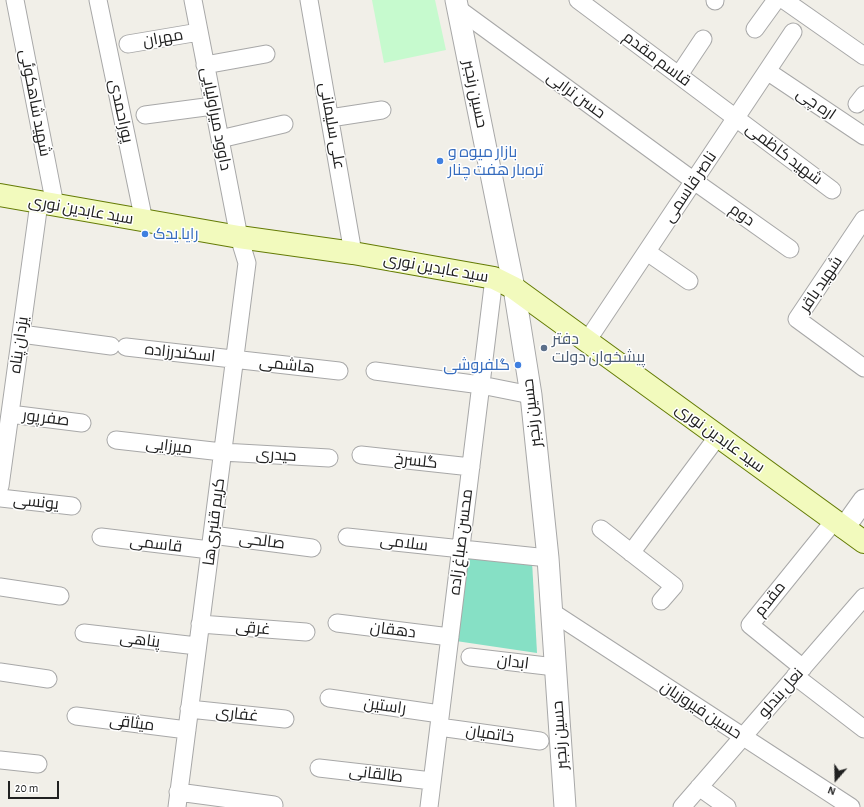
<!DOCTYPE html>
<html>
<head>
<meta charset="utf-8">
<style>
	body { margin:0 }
	#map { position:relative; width:864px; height:807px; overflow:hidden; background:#f1efe8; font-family:"Alegreya Sans",sans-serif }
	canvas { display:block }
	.north { position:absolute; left:816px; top:759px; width:40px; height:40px; -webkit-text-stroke:3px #fff; paint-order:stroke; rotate:200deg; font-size:11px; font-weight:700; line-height:16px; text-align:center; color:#212121 }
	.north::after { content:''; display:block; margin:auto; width:14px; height:18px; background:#212121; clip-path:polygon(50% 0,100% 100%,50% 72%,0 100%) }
	.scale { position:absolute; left:8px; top:781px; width:51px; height:18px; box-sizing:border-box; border:2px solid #212121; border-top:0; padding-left:5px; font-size:12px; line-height:14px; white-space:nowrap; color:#212121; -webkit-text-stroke:3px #fff; paint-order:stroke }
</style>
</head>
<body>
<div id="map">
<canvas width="864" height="807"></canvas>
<div class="north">N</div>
<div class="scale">20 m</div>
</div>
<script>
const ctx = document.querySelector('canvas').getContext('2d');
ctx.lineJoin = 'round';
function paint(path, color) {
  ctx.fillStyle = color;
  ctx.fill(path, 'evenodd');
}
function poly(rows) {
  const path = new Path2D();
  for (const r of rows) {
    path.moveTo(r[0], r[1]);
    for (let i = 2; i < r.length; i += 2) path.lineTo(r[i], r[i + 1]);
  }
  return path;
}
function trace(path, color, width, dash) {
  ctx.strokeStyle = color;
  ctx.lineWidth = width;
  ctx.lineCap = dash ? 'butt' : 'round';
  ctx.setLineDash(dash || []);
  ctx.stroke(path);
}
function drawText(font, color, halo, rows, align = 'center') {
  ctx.font = font + ' "Alegreya Sans",Cairo,sans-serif';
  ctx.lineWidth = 3;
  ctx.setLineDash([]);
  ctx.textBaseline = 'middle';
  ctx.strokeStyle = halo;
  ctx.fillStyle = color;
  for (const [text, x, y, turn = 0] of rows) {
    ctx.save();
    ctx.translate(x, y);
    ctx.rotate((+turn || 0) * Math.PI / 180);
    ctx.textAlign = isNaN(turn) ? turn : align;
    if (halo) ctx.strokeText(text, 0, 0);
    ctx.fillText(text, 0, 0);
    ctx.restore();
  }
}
const park = poly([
	[372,0,435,0,446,50,384,63]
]);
const pitch = poly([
	[468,554,532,561,537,653,456,641]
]);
const minor = poly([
	[15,0,55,205],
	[98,0,144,221],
	[309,0,353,253],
	[578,0,832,190],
	[784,0,864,56],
	[715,1,715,0],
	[457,8,694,181,790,249],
	[755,29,776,0],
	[128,44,199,32],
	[205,65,266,54],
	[767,71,864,136],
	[679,75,703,39],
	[857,104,864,95],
	[145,115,213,106],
	[330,118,382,110],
	[220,139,284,124],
	[864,219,797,319,864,368],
	[647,252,689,281],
	[21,334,111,346],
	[587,341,793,32],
	[126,347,339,371],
	[375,371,481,385,531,395],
	[10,414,82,423],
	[116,440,222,452,329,458],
	[361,455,471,467],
	[0,486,39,203],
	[0,498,72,506],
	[601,529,674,586,661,601],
	[212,535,312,548],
	[101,537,210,550],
	[347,537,548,558],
	[631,553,718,436],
	[0,587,60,596],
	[552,612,851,807],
	[337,623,450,637],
	[200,624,306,632],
	[84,633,197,646],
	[470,657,555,667],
	[803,668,750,625,834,521],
	[0,672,48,679],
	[795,676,864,729],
	[329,698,440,714],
	[189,709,285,719],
	[76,716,187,730],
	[439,727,540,741],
	[0,760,38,764],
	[319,768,432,781],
	[699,787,727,807],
	[178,792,274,805],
	[177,807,247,263,239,237,193,0],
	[429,807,494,278],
	[682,807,864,597]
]);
const tertiary = poly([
	[456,0,514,288,531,395,548,558,565,807],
	[844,528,864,500]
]);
const secondary = poly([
	[0,195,239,237,353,253,494,278,514,288,864,542]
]);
const markers = [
	[440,161,4,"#3f7fe0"],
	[145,234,4,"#3f7fe0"],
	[544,348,4,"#5c6f8a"],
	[518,365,4,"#3f7fe0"]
];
const streetNames = [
	["مهران",163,38,-10],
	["قاسم مقدم",657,59,37],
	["حسین رنجبر",475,94,78],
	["حسن ترابی",576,95,36],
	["شهید شاهکوئی",35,103,79],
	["اره چی",816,104,34],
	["پوراحمدی",121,111,78],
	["داوود میراولیایی",216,119,79],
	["علی سلیمانی",332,126,80],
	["شهید کاظمی",784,154,37],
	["ناصر قاسمی",690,187,-56],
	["سید عابدین نوری",81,210,10],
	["دوم",742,215,35],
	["سید عابدین نوری",436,268,10],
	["شهید باقر",821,284,-56],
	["یزدان پناه",19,345,-82],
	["اسکندرزاده",180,353,6],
	["هاشمی",287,365,6],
	["حسین رنجبر",532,413,-97],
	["صفرپور",46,418,7],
	["سید عابدین نوری",720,438,36],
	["میرزایی",169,446,7],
	["حیدری",276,455,3],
	["گلسرخ",416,461,6],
	["یونسی",36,502,6],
	["کریم قنبری‌ها",214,522,-83],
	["صالحی",262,541,7],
	["محسن صباغ زاده",461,542,-83],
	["سلامی",404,543,7],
	["قاسمی",156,544,7],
	["مقدم",770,599,-51],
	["غرقی",253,628,5],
	["دهقان",393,630,7],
	["پناهی",140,640,7],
	["ابدان",513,662,7],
	["نعل بندلو",781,693,-49],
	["راستین",385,706,8],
	["حسین فیروزیان",701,710,33],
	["غفاری",237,714,6],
	["میثاقی",132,723,7],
	["خاتمیان",490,734,8],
	["حسین رنجبر",560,735,-94],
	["طالقانی",376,774,7]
];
const shopNames = [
	["بازار میوه و",448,152],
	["تره‌بار هفت چنار",448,170],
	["رایا یدک",153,234],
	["گلفروشی",510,365,"right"]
];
const serviceNames = [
	["دفتر",552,339],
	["پیشخوان دولت",552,357]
];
paint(park, '#c6face');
paint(pitch, '#86e0c5');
trace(minor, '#a8a8a8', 19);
trace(tertiary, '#a8a8a8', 23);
trace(secondary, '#647b05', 24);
trace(minor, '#fff', 17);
trace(tertiary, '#fff', 21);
trace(secondary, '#f2fabd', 22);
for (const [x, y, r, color] of markers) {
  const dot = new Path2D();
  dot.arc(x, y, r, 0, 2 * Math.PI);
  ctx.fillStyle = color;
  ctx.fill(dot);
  trace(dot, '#fff', 1.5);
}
drawText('16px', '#212121', '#fff', streetNames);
drawText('16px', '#366cbe', '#fff', shopNames, 'left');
drawText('16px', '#4e5e75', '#fff', serviceNames, 'left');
</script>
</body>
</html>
